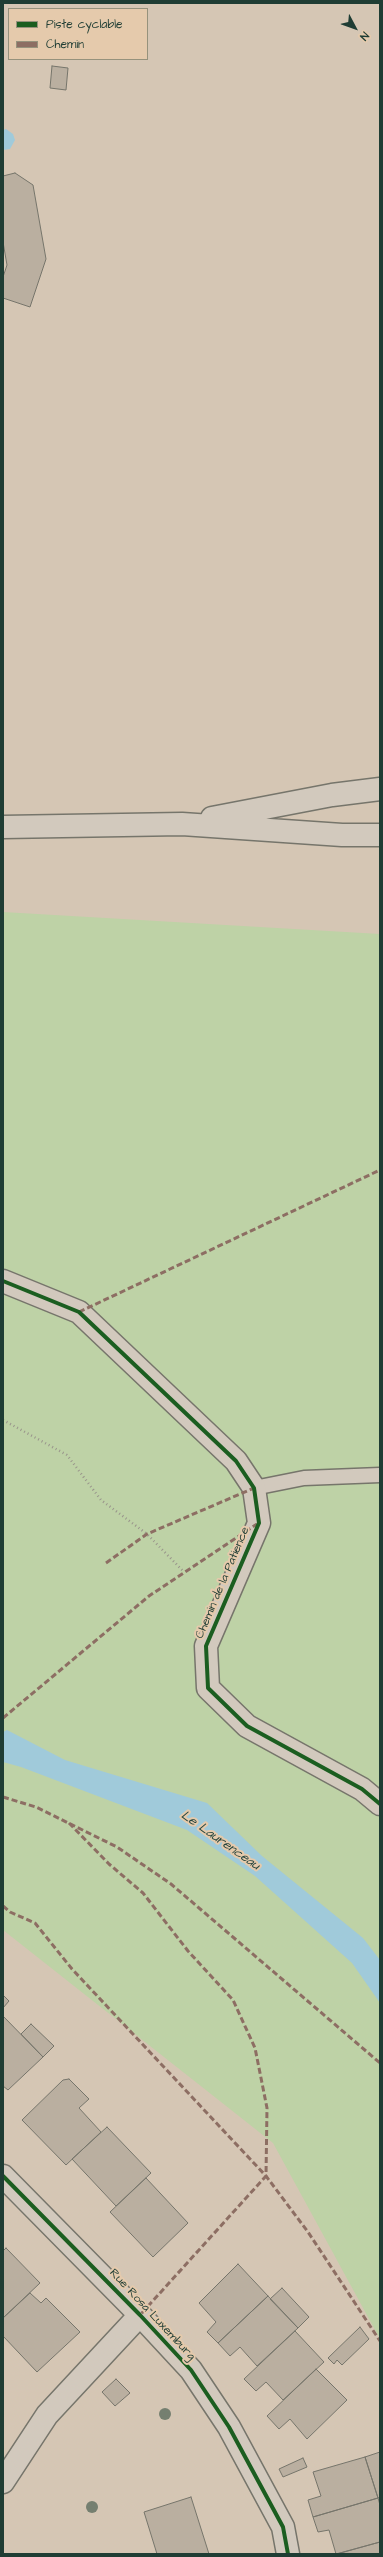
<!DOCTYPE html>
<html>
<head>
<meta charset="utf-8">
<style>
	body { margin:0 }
	#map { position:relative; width:383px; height:2557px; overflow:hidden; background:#d5c6b4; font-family:"Architects Daughter",sans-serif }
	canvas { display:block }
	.frame { position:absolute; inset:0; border:4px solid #1f3d34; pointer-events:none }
	.legend { position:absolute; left:8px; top:8px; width:140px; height:52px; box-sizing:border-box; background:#e5caac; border:1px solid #96927c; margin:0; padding:5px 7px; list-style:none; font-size:12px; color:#1f3d34 }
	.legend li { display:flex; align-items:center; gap:8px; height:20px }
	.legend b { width:20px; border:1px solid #96927c }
	.north { position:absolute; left:335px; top:8px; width:40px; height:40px; -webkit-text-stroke:3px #e5caac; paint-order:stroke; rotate:131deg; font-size:11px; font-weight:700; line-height:16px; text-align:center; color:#1f3d34 }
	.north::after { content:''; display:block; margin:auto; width:14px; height:18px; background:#1f3d34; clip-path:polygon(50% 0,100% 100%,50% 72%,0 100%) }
</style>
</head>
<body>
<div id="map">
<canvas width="383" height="2557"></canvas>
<div class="frame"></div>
<ul class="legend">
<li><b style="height:5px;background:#1b5e20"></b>Piste cyclable</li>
<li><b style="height:5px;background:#8d6e63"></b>Chemin</li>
</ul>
<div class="north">N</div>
</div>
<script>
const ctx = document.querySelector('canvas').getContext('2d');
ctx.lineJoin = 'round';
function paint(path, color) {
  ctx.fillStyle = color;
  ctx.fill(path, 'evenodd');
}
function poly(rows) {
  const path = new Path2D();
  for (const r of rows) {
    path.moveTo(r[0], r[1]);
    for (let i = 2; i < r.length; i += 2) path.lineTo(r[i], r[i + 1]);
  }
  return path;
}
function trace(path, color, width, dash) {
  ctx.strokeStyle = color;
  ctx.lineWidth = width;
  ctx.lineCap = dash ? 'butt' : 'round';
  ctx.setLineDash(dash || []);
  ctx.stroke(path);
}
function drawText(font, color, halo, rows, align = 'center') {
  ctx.font = font + ' "Architects Daughter",sans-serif';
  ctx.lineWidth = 4;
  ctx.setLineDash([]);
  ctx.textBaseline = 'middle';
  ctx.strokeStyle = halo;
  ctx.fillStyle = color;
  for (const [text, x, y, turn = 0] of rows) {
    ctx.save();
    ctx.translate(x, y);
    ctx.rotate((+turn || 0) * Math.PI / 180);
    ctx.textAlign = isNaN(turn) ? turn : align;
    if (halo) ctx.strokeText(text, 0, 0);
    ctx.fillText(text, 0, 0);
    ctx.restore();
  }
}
const green = poly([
	[3,912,380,934,380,2339,273,2143,3,1930]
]);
const water = poly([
	[6,129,13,134,15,140,10,149,3,150,3,130],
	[7,1730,65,1760,207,1803,262,1856,363,1938,380,1960,380,2003,352,1963,255,1876,187,1830,21,1767,3,1762,3,1732]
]);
const building = poly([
	[52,66,68,68,66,90,50,88,52,66],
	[15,173,33,185,46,259,30,307,3,298,3,277,7,265,3,242,3,176,15,173],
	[3,1995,9,2001,3,2008,3,1995],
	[3,2016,43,2057,8,2090,3,2086,3,2016],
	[31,2024,54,2046,43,2057,21,2034,31,2024],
	[69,2079,89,2099,79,2108,101,2132,66,2165,22,2120,63,2080,69,2079],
	[107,2127,151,2173,116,2206,72,2159,107,2127],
	[146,2178,188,2223,153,2257,110,2212,146,2178],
	[6,2248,40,2283,3,2318,3,2251,6,2248],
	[238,2264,268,2296,218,2343,207,2332,216,2322,199,2303,238,2264],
	[282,2288,309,2317,298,2328,270,2299,282,2288],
	[30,2293,41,2303,46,2298,80,2332,37,2372,3,2336,3,2318,30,2293],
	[268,2296,298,2328,257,2366,240,2347,230,2356,218,2343,268,2296],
	[360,2327,369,2339,342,2365,337,2360,334,2364,328,2358,360,2327],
	[295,2331,324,2362,283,2400,266,2382,256,2391,244,2379,295,2331],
	[316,2369,347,2400,307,2439,290,2419,279,2429,267,2416,316,2369],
	[116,2379,130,2393,115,2406,102,2392,116,2379],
	[380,2452,380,2497,378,2498,365,2457,380,2452],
	[365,2457,378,2498,313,2517,308,2500,321,2496,313,2472,365,2457],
	[303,2458,307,2467,283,2477,279,2469,303,2458],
	[191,2497,209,2554,157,2554,144,2512,191,2497],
	[378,2498,380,2505,380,2542,336,2554,329,2530,318,2532,313,2517,378,2498],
	[380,2542,380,2554,337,2554,380,2542]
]);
const path = poly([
	[3,1420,67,1455,101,1500,147,1534,184,1572]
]);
const service = poly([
	[254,1488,304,1478,380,1475]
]);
const minor = poly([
	[3,1281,79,1312,236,1461,254,1488,259,1523,206,1646,208,1688,247,1726,362,1789,380,1804],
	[3,2176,140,2315,191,2370,229,2427,283,2527,288,2554],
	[3,2482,47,2415,140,2315]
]);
const primary = poly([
	[212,818,332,795,380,789],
	[3,827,182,824,342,835,380,835]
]);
const quiet = poly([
	[79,1312,380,1170],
	[106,1563,147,1534,254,1488],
	[3,1718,149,1596,257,1524],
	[3,1797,36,1807,117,1847,171,1884,380,2063],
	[69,1823,109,1864,143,1893,188,1951,233,2000,255,2048,267,2108,266,2176,140,2315],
	[3,1906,10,1912,35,1923,72,1969,266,2176,308,2232,380,2341]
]);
const cycleway = poly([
	[3,1281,79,1312,236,1461,254,1488,259,1523,206,1646,208,1688,247,1726,362,1789,380,1804],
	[3,2176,140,2315,191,2370,229,2427,283,2527,288,2554]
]);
const trees = [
	[165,2414],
	[92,2507]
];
const streetNames = [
	["Chemin de la Patience",223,1583,-67],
	["Rue Rosa Luxemburg",152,2315,47]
];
const waterNames = [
	["Le Laurenceau",220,1841,35]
];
paint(green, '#bed2a6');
paint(water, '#a0cada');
paint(building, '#baafa0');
trace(building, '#76756b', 1);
trace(service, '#76756b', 17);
trace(minor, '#76756b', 25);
trace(primary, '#76756b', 25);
trace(path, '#99958b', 2.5, [1, 3]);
trace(service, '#d2c9bd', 14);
trace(minor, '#d2c9bd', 22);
trace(primary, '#d2c9bd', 22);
trace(quiet, '#8d6e63', 3, [6, 3]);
trace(cycleway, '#1b5e20', 4);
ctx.fillStyle = '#757f70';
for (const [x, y] of trees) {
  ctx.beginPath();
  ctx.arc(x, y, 6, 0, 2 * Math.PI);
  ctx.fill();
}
drawText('12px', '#1f3d34', '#e5caac', streetNames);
drawText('italic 13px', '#24443d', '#e5caac', waterNames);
</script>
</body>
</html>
